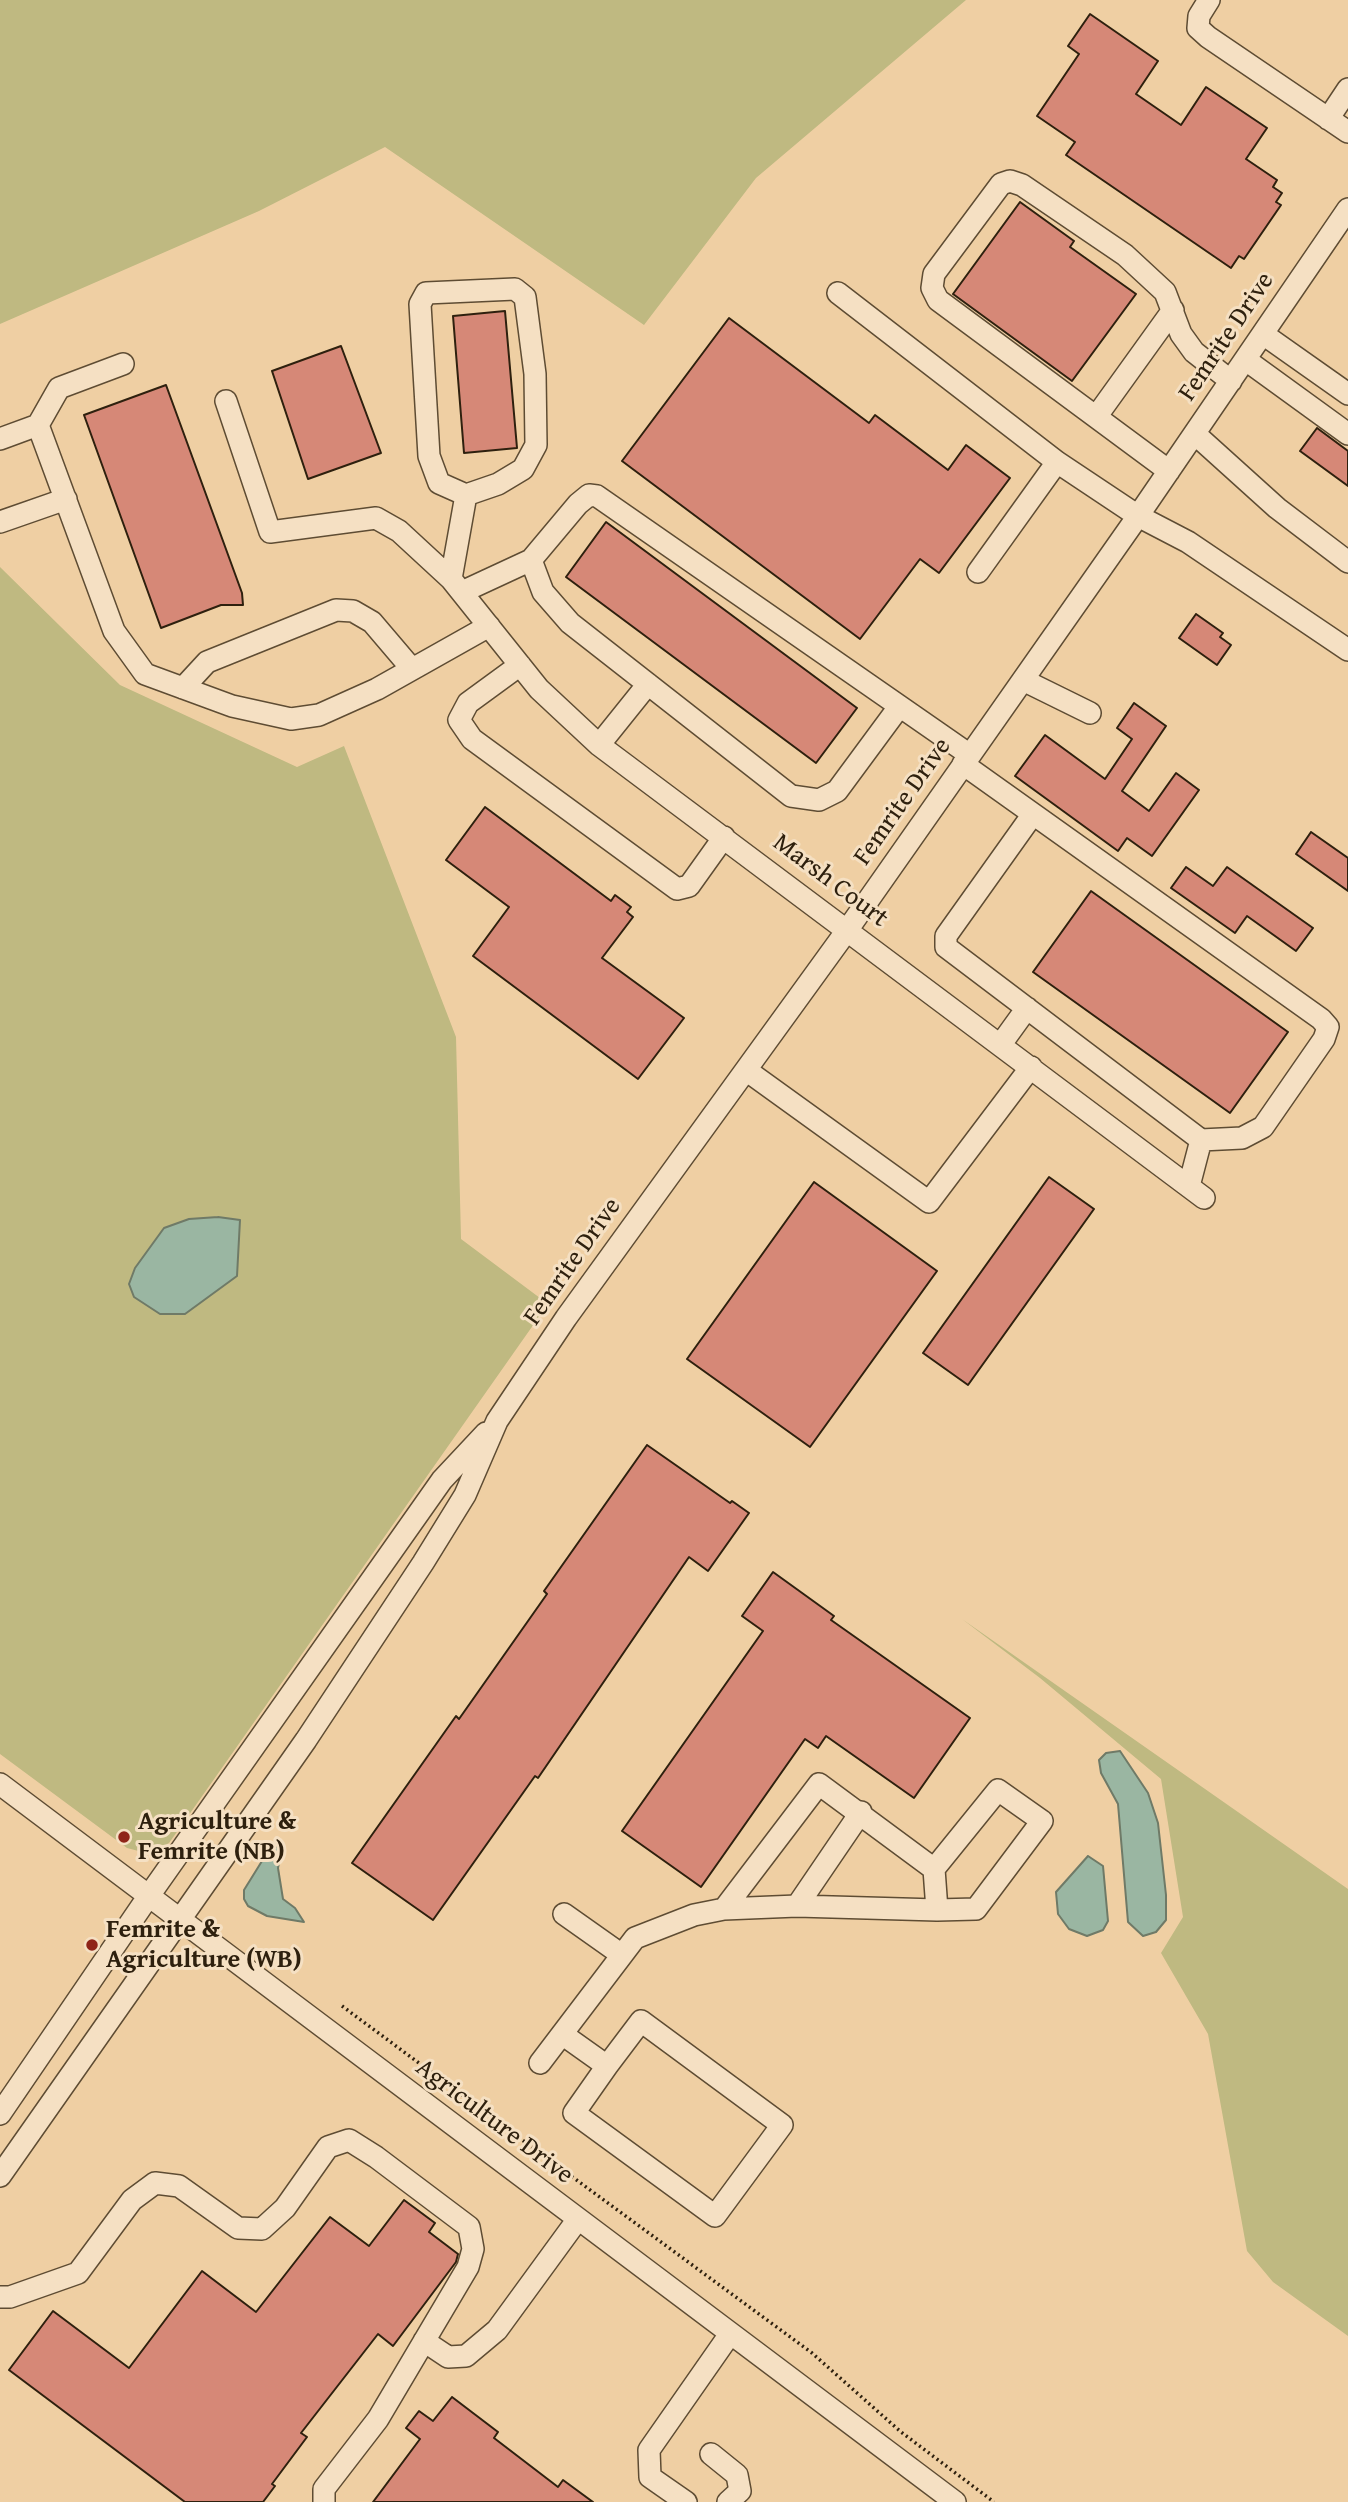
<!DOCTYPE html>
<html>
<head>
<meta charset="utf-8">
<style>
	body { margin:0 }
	canvas { display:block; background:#efcfa3 }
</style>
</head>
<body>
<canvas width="1348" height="2502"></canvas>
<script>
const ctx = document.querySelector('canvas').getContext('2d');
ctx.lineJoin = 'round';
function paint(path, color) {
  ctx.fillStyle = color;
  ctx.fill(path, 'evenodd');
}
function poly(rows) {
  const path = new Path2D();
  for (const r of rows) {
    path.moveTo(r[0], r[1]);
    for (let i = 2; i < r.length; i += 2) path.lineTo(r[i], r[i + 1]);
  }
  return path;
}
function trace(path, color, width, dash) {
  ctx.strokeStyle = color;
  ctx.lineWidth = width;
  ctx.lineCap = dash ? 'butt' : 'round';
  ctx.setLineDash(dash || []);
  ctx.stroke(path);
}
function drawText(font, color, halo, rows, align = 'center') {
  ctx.font = font + ' "Gentium Book Plus",serif';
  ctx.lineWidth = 6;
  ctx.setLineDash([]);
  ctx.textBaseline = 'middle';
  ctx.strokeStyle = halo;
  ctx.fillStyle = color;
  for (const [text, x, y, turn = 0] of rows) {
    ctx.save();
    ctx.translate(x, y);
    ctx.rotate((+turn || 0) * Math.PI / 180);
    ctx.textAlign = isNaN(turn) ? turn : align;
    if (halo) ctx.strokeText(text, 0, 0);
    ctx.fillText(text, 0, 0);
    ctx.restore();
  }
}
const green = poly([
	[0,0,966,0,756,178,644,325,385,147,259,211,0,324],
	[0,567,120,685,297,767,344,746,456,1037,461,1239,548,1304,179,1829,169,1843,150,1854,127,1848,0,1754],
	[962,1619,1348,1889,1348,2336,1273,2282,1247,2251,1208,2034,1161,1953,1183,1917,1161,1779,1040,1678]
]);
const water = poly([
	[218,1217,240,1220,237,1276,185,1314,160,1314,134,1297,129,1284,135,1268,164,1228,189,1219,218,1217],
	[1120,1751,1148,1793,1158,1823,1166,1895,1166,1920,1156,1932,1143,1936,1128,1922,1118,1804,1101,1773,1099,1760,1106,1753,1120,1751],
	[282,1846,278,1868,283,1899,295,1908,304,1922,267,1916,248,1906,244,1899,244,1890,262,1861,271,1848,282,1846],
	[1088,1856,1103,1866,1108,1921,1103,1930,1087,1936,1069,1929,1058,1914,1056,1892,1088,1856]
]);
const building = poly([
	[1090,14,1158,61,1136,94,1181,125,1206,87,1267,128,1246,159,1277,180,1273,187,1282,193,1276,202,1281,205,1244,259,1239,256,1231,268,1066,155,1075,142,1037,116,1079,54,1068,46,1090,14],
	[1020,202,1074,241,1070,247,1136,294,1072,381,953,294,1020,202],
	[505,311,517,448,464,453,453,316,505,311],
	[729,318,869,423,875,415,948,470,966,445,1010,478,939,573,920,559,860,639,622,461,729,318],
	[341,346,381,453,308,479,272,371,341,346],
	[166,385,242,593,243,605,221,605,161,628,84,415,166,385],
	[1317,428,1348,451,1348,486,1300,451,1317,428],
	[606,522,857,708,816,763,566,577,606,522],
	[1196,614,1223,633,1220,637,1231,645,1217,665,1179,638,1196,614],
	[1134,703,1166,726,1122,791,1149,811,1176,773,1199,790,1152,856,1127,838,1118,851,1015,776,1045,735,1105,779,1132,739,1117,728,1134,703],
	[485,807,611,901,615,895,631,907,627,912,633,917,602,958,684,1018,638,1079,473,956,509,907,446,860,485,807],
	[1311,832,1348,858,1348,891,1296,854,1311,832],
	[1186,867,1213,886,1227,867,1313,928,1296,951,1247,916,1235,933,1171,888,1186,867],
	[1091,891,1288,1032,1230,1113,1033,972,1091,891],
	[1049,1177,1094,1209,968,1385,923,1353,1049,1177],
	[814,1182,937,1271,810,1447,687,1359,814,1182],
	[647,1445,730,1503,732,1501,749,1513,708,1571,689,1557,538,1778,535,1776,433,1920,352,1863,456,1716,459,1719,547,1594,544,1591,647,1445],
	[773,1572,834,1616,831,1620,970,1718,914,1798,826,1736,818,1748,805,1739,701,1887,622,1831,763,1631,742,1616,773,1572],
	[404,2200,435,2223,429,2232,458,2254,456,2262,393,2346,378,2334,301,2433,307,2437,272,2484,275,2486,263,2502,185,2502,9,2370,53,2311,129,2368,202,2271,256,2312,330,2217,369,2246,404,2200],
	[452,2397,498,2432,494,2438,558,2487,563,2480,593,2502,373,2502,420,2439,406,2428,419,2411,433,2421,452,2397]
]);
const path = poly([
	[342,2006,485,2112],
	[514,2134,812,2353,901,2432,994,2502]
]);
const minor = poly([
	[1209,0,1199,16,1198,28,1208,37,1348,132],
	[1328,119,1348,89],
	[838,293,1057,462,1138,516,1188,542,1348,650],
	[1263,334,1348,394],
	[1246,360,1348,434],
	[123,364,59,388,38,425,114,631,145,674,232,706,291,719,319,715,377,689,489,626],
	[226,401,270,532,376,518,399,531,451,579,539,689,599,745,1204,1198],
	[1096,417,1173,310],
	[1195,434,1277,508,1348,562],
	[0,439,38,425],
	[1169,471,938,300,932,288,934,274,1001,184,1010,181,1022,185,1125,255,1165,292,1181,334,1194,352,1231,381],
	[0,522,66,499],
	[531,560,543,592,570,623,791,796,819,800,837,791,899,707],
	[978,572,1057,462],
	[451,579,466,495,498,484,523,469,536,445,535,374,525,297,515,289,426,293,420,304,429,456,439,483,466,495],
	[462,592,531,560,578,504,589,495,597,496,970,755],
	[520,665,468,703,459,720,472,739,677,889,689,886,724,837],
	[1023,680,1090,713],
	[183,688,207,662,336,610,353,611,372,622,412,669],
	[599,745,648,684],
	[963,764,1321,1019,1328,1027,1324,1039,1263,1127,1242,1138,1201,1140,1189,1186],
	[1033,814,946,936,946,947,1201,1140],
	[1001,1044,1027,1008],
	[746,1070,929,1202,1031,1067],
	[0,1784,955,2502],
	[797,1906,861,1812],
	[724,1909,819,1784,934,1869],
	[564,1914,622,1955],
	[562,2034,607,2066,641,2021,782,2125,715,2216,574,2113,607,2066],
	[540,2063,635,1938,694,1915,724,1909,797,1906,937,1910,976,1909,1042,1821,998,1790,934,1869,937,1910],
	[0,2114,148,1897,442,1480,486,1433],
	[0,2176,306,1740,423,1563,465,1495,497,1421,566,1318,848,929,1138,516,1348,209],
	[0,2297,10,2297,78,2273,132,2200,155,2183,179,2186,238,2228,262,2229,285,2208,328,2147,349,2140,376,2157,469,2227,473,2249,468,2267,378,2419,324,2489,324,2502],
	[424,2341,448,2357,466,2356,497,2330,578,2219],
	[711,2454,737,2475,740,2491,728,2502],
	[686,2502,650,2477,649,2450,730,2334]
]);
const markers = [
	[124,1837,7,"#8f2418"],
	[92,1945,7,"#8f2418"]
];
const streetNames = [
	["Femrite Drive",1227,337,-56],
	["Femrite Drive",903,802,-55],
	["Marsh Court",830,881,37],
	["Femrite Drive",573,1262,-55],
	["Agriculture Drive",494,2122,37]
];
const poiNames = [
	["Agriculture &",138,1822],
	["Femrite (NB)",138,1852],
	["Femrite &",106,1930],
	["Agriculture (WB)",106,1960]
];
paint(green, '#bfb981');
paint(water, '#9ab6a2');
trace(water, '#6f7a67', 2);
paint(building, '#d68877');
trace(building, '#2e200e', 2);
trace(minor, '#5e4c33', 24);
trace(path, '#2e200e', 3.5, [2, 3.5]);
trace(minor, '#f5e0c3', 21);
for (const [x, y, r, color] of markers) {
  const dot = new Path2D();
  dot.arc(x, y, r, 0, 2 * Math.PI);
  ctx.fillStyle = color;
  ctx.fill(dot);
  trace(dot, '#f5e0c3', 2.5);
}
drawText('26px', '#2e200e', '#f5e0c3', streetNames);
drawText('bold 26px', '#2e200e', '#f5e0c3', poiNames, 'left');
</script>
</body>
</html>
